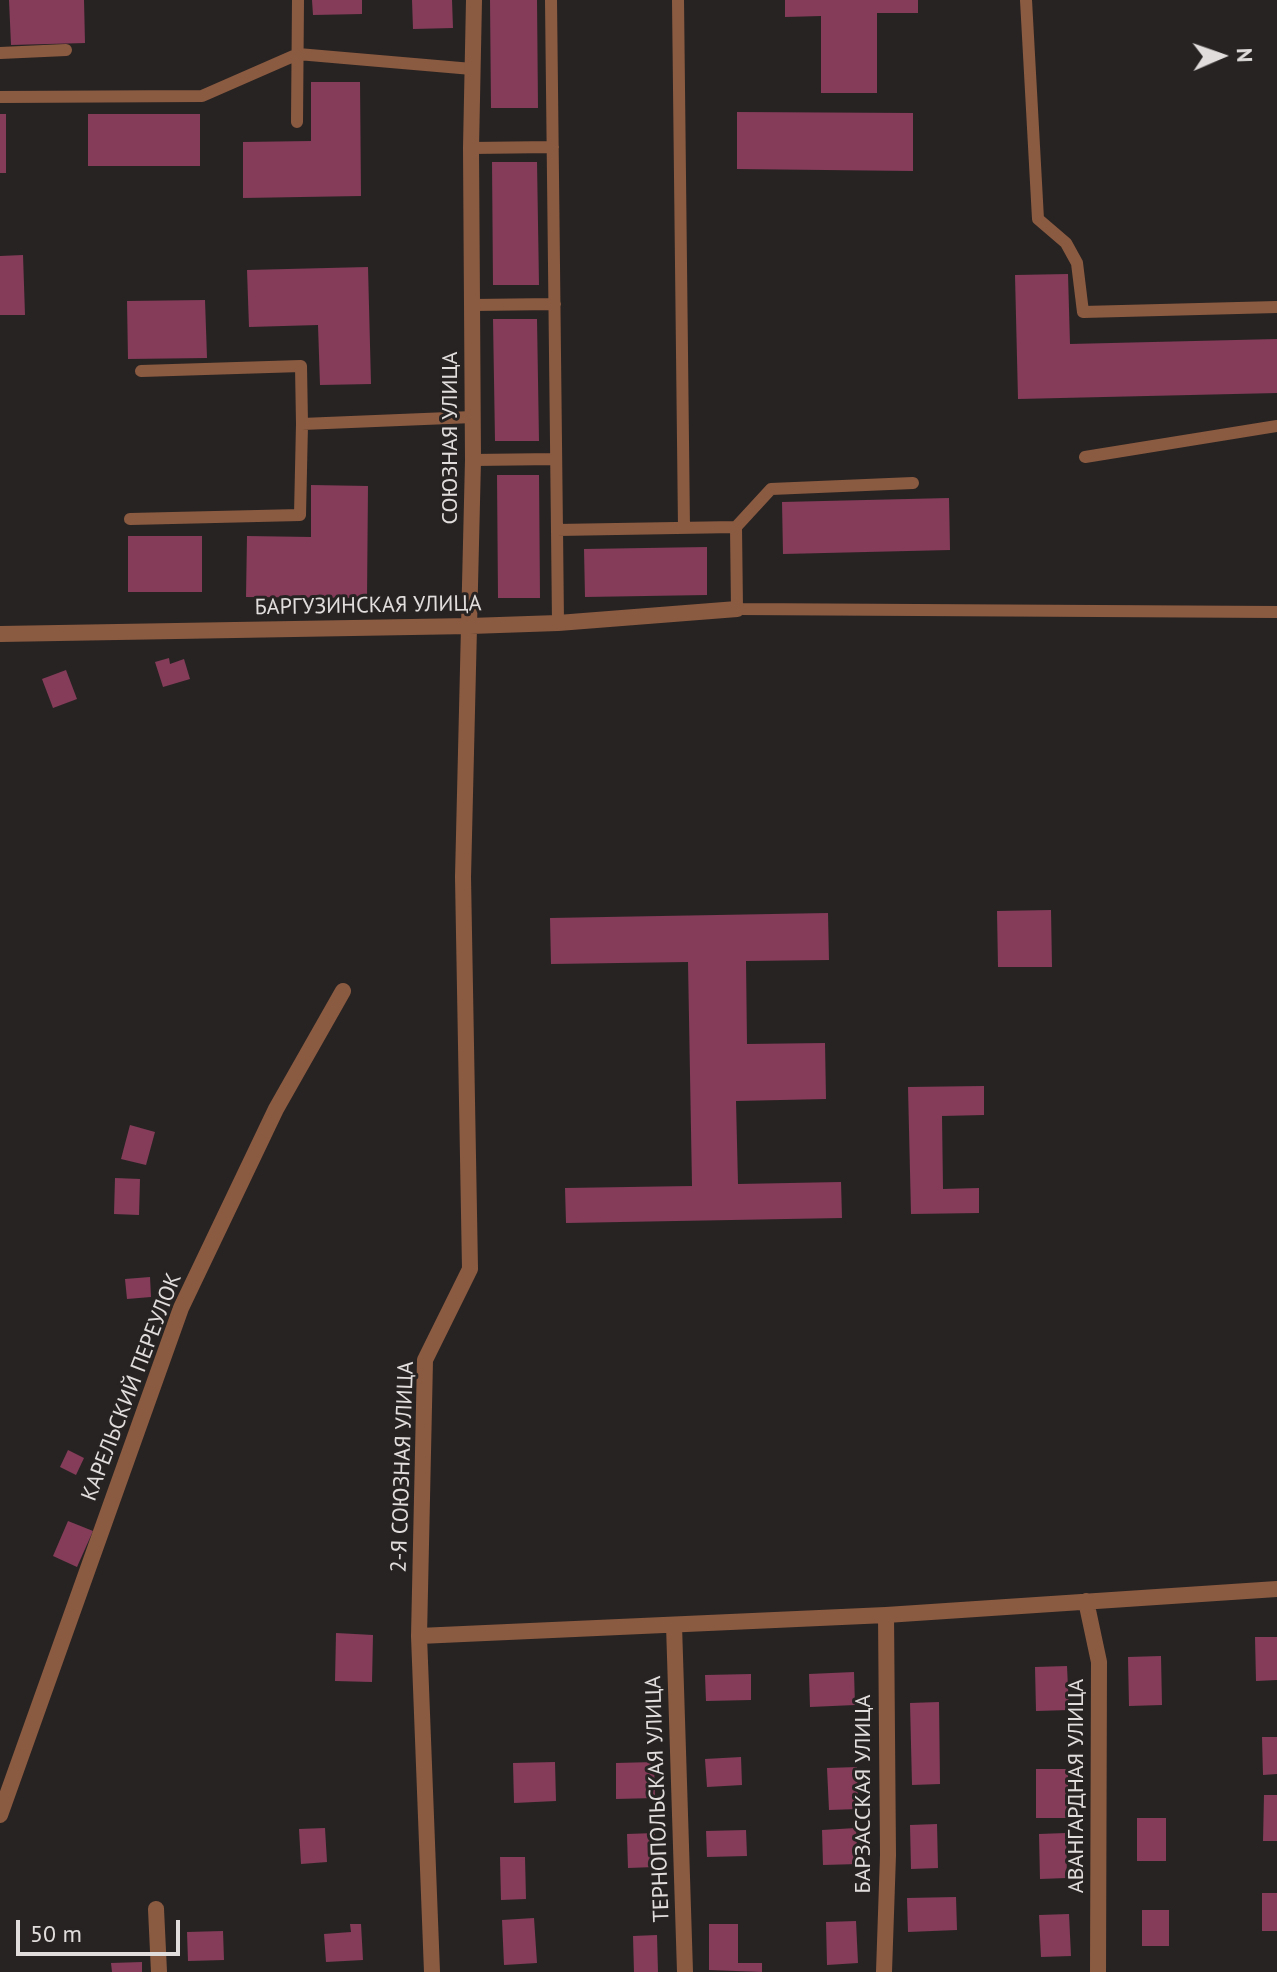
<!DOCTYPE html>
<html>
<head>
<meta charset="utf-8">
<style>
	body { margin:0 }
	#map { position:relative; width:1277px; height:1972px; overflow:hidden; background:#282323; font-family:"PT Sans",sans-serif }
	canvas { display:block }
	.north { position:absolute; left:1181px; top:16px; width:80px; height:80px; -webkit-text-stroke:6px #282323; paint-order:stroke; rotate:88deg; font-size:22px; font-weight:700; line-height:32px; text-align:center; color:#e0dddc }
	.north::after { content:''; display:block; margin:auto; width:28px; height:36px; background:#e0dddc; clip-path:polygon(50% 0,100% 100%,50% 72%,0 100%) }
	.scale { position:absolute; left:16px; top:1920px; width:164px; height:36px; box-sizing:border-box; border:4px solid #e0dddc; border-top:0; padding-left:10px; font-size:24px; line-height:28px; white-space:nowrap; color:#e0dddc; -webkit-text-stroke:6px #282323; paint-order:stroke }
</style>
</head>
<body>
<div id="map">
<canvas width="1277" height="1972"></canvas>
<div class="north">N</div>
<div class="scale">50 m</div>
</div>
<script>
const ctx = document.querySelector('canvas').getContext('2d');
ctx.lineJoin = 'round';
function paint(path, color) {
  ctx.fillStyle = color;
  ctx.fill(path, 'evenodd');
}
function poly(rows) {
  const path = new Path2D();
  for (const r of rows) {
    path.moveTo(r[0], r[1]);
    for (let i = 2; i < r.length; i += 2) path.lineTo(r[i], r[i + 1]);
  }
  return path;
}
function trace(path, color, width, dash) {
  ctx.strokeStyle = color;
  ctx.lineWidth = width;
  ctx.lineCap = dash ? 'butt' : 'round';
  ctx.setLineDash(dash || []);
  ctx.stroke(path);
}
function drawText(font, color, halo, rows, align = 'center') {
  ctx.font = font + ' "PT Sans",sans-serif';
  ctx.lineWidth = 6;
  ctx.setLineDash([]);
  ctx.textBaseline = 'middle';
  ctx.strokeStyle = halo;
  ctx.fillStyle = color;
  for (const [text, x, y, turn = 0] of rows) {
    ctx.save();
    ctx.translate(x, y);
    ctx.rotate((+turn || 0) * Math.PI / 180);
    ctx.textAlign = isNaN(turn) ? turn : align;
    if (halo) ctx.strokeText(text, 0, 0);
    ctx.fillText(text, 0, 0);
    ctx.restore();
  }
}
const building = poly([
	[9,0,84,0,85,43,11,45],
	[312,0,362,0,362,14,313,15],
	[412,0,452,0,453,28,413,29],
	[490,0,537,0,538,108,491,108],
	[785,0,918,0,918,13,877,13,877,93,821,93,821,16,785,17],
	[311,82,360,82,361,196,243,198,243,142,311,141],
	[737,112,913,113,913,171,737,169],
	[0,114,6,114,6,173,0,173],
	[88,114,200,114,200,166,88,166],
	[492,162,537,162,539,285,493,285],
	[23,255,25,315,0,315,0,256],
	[368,267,371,384,320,385,318,325,249,327,247,270],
	[1068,274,1070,344,1277,339,1277,393,1018,399,1015,275],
	[205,300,207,358,128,359,127,301],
	[493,319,537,319,539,441,495,441],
	[497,475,539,475,540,598,498,598],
	[311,485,368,486,367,598,246,597,247,536,311,537],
	[949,498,950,550,783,554,782,502],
	[128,536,202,536,202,592,128,592],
	[707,547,707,595,585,597,584,549],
	[169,658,170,664,184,659,190,679,163,687,155,662],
	[66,670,77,699,53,708,42,679],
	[1051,910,1052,967,998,967,997,911],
	[828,913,829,960,746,961,747,1044,825,1043,826,1099,736,1101,738,1184,841,1182,842,1218,566,1223,565,1188,692,1186,688,962,551,964,550,918],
	[984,1086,984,1115,942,1116,943,1189,979,1188,979,1213,911,1214,908,1087],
	[130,1125,155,1132,146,1165,121,1159],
	[115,1178,140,1179,139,1215,114,1214],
	[150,1277,151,1297,127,1299,125,1279],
	[68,1450,84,1458,76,1475,60,1467],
	[68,1521,93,1531,77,1567,53,1556],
	[336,1633,373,1635,372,1682,335,1681],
	[1255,1637,1277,1637,1277,1680,1256,1681],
	[1161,1656,1162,1705,1129,1706,1128,1657],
	[1067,1666,1069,1710,1036,1711,1035,1667],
	[854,1672,855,1705,810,1707,809,1674],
	[751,1674,751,1700,706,1701,705,1675],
	[939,1702,940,1784,912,1785,910,1703],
	[1262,1737,1277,1737,1277,1774,1263,1775],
	[741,1757,742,1785,707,1787,705,1759],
	[555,1762,556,1801,514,1803,513,1763],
	[654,1762,655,1798,616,1799,616,1763],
	[857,1767,858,1809,829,1810,827,1768],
	[1036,1769,1068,1769,1068,1818,1036,1818],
	[1264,1795,1277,1795,1277,1841,1263,1841],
	[1137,1818,1166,1818,1166,1861,1137,1861],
	[937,1824,938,1868,911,1869,910,1825],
	[325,1828,327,1862,301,1864,299,1829],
	[856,1828,858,1864,823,1865,822,1830],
	[746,1830,747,1856,707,1857,706,1831],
	[655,1833,655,1867,628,1868,627,1834],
	[1066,1833,1067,1878,1040,1879,1039,1834],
	[500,1857,525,1857,526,1899,501,1900],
	[1262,1893,1277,1893,1277,1931,1262,1931],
	[956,1897,957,1930,908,1932,907,1898],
	[1142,1910,1169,1910,1169,1946,1142,1946],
	[1069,1914,1071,1956,1041,1957,1039,1915],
	[534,1918,537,1963,504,1965,502,1920],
	[856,1921,858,1963,827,1965,826,1922],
	[350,1924,361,1924,363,1960,326,1962,324,1934,351,1932],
	[709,1924,738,1924,738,1963,762,1963,762,1972,709,1970],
	[223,1931,224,1960,188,1961,187,1932],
	[657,1935,658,1972,634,1972,633,1936],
	[142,1962,142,1972,112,1972,111,1963]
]);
const service = poly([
	[551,0,557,530,736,527],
	[678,0,684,528],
	[1026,0,1038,219,1066,243,1077,263,1083,312,1277,307],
	[0,53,66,50],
	[0,97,202,96,298,54,472,69],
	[297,122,298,0],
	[471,148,553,147],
	[473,305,555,304],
	[141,371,301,366,302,424],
	[1085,457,1277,426],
	[473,460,556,459],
	[913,483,771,489,736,527,737,609,1277,612],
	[130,519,300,515,302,424,473,417],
	[557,530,558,623]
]);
const minor = poly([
	[0,634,470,626,558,623,737,609],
	[1086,1601,1099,1662,1098,1972],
	[674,1625,685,1972],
	[419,1636,886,1615,1277,1589],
	[0,1815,181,1308,276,1109,343,991],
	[156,1909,159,1972],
	[432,1972,419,1636,425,1360,470,1269,463,877,473,460,471,148,474,0],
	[884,1972,888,1855,886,1615]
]);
const streetNames = [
	["СОЮЗНАЯ УЛИЦА",451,438,-90],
	["БАРГУЗИНСКАЯ УЛИЦА",368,606,-1],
	["КАРЕЛЬСКИЙ ПЕРЕУЛОК",132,1387,-69],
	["2-Я СОЮЗНАЯ УЛИЦА",403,1467,-88],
	["АВАНГАРДНАЯ УЛИЦА",1077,1786,-90],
	["БАРЗАССКАЯ УЛИЦА",864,1794,-90],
	["ТЕРНОПОЛЬСКАЯ УЛИЦА",658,1799,-92]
];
paint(building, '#843c59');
trace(service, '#8b5b41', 12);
trace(minor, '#8b5b41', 16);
drawText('22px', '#e0dddc', '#282323', streetNames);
</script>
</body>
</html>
